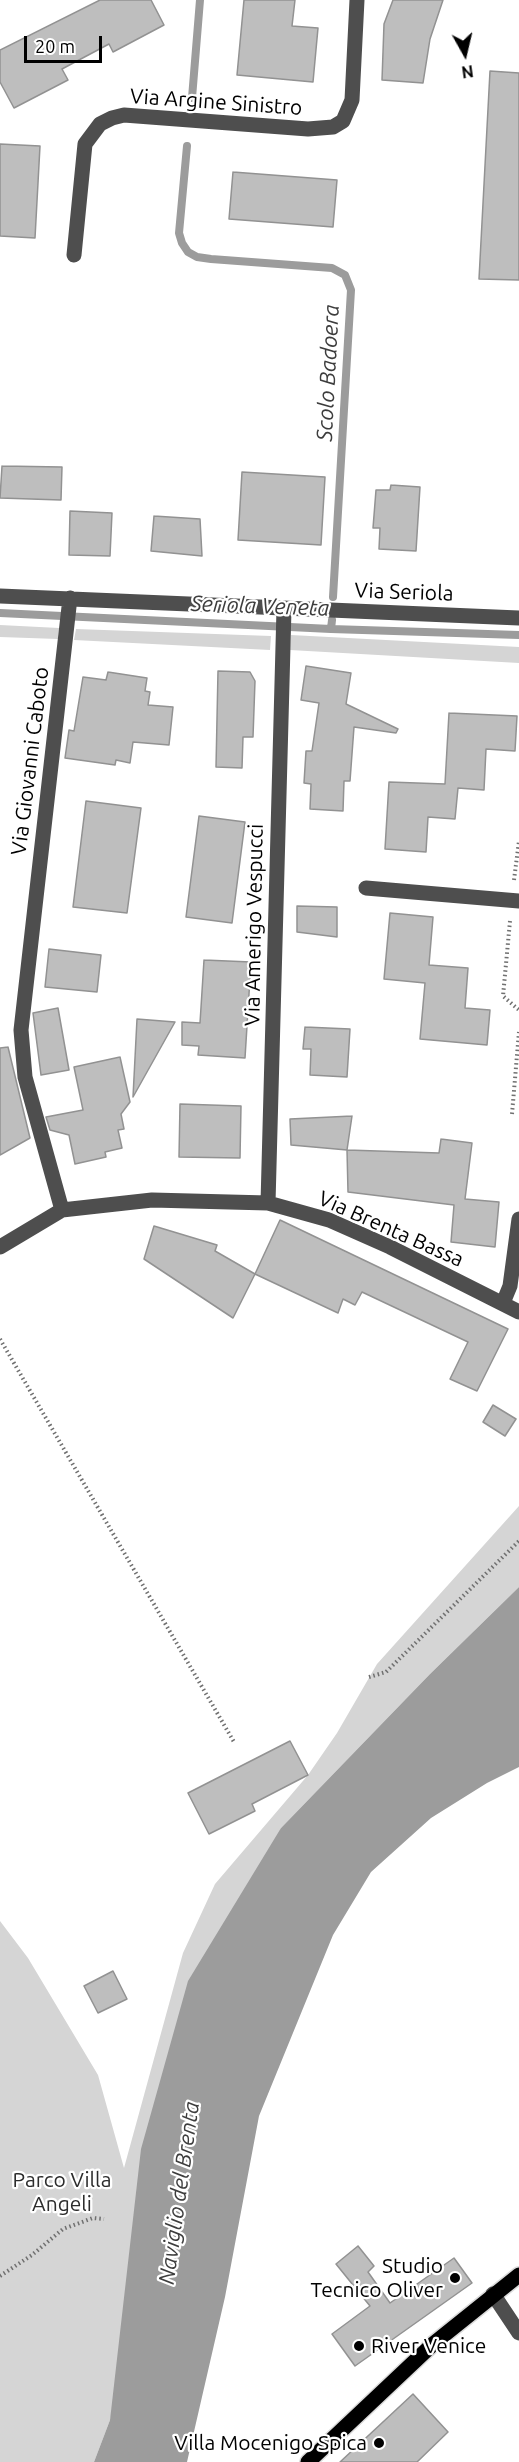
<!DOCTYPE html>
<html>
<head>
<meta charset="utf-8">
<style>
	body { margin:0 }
	#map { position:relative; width:519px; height:2462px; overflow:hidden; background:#fff; font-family:Ubuntu,sans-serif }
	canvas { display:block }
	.north { position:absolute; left:435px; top:24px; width:60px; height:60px; -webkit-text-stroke:4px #fff; paint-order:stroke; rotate:172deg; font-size:16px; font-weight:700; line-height:24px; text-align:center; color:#000 }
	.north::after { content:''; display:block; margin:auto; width:21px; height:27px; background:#000; clip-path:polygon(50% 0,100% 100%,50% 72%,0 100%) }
	.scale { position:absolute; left:24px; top:36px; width:78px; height:27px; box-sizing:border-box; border:3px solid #000; border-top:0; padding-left:8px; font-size:18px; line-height:21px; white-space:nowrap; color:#000; -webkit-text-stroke:4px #fff; paint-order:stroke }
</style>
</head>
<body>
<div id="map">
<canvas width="519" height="2462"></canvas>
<div class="north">N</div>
<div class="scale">20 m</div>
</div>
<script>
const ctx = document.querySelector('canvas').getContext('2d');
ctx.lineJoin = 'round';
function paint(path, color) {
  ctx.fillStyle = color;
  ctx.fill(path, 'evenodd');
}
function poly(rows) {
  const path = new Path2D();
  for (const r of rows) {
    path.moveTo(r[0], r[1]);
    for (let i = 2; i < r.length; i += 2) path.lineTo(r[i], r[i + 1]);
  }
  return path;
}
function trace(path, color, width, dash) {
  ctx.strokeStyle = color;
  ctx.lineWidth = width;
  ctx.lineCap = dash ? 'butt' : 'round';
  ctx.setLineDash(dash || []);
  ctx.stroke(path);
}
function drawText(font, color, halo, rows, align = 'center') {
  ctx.font = font + ' Ubuntu,sans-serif';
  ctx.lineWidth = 4.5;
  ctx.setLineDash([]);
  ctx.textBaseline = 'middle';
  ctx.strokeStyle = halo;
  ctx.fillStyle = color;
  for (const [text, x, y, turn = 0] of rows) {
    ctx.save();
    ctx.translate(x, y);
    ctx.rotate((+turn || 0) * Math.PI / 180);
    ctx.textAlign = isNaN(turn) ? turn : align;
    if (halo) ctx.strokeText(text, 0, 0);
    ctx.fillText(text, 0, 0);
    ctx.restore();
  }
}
const green = poly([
	[0,625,59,628,58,639,0,637],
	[76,629,271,636,270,650,74,640],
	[291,635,519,647,519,663,290,650],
	[519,1506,519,1587,430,1674,281,1828,110,2420,94,2462,0,2462,0,1921,28,1958,98,2075,124,2168,183,1953,215,1884,308,1775,337,1733,377,1664]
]);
const water = poly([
	[519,1587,519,1767,487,1783,431,1818,371,1872,333,1935,259,2116,225,2297,187,2462,94,2462,110,2420,141,2149,188,1981,281,1828,430,1674]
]);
const stream = poly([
	[192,98,200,0],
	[187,146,179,233,182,243,188,252,197,257,211,259,332,268,345,275,351,290,333,597],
	[0,613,331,629,519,635],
	[331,629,332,620]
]);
const building = poly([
	[100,0,151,0,164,25,113,52,109,44,62,69,68,80,14,108,0,82,0,50,100,0],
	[244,0,295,0,292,26,318,28,313,82,237,75,244,0],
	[393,0,443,0,430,39,423,83,382,80,384,24,393,0],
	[490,71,519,73,519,280,479,279,490,71],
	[0,144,40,146,35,238,0,236,0,144],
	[233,172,337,180,333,227,229,219,233,172],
	[2,466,62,467,61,500,0,498,2,466],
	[242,472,325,477,321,545,238,540,242,472],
	[391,485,420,487,416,551,379,549,380,528,373,528,376,490,390,490,391,485],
	[70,511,112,513,110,556,69,555,70,511],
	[154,516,200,519,202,556,151,551,154,516],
	[306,666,351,673,346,704,398,729,396,733,354,727,350,781,344,781,343,811,310,809,311,784,304,783,306,751,312,751,319,703,301,700,306,666],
	[218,671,250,672,255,681,253,737,243,737,242,768,216,767,218,671],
	[108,672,147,678,145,691,150,692,148,705,173,707,169,745,133,742,130,763,116,760,115,765,65,758,69,730,74,731,83,677,106,680,108,672],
	[449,713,517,716,515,751,486,749,484,790,458,788,455,819,428,817,426,852,385,849,389,782,445,784,449,713],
	[86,801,141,808,127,913,73,907,86,801],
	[199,816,245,822,232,923,186,917,199,816],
	[297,906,337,907,337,937,297,932,297,906],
	[390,913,433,917,429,965,468,968,465,1008,490,1010,487,1045,420,1039,425,983,384,979,390,913],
	[49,949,101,955,97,992,45,987,49,949],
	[204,960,251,962,245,1058,198,1055,199,1046,182,1045,182,1022,200,1023,204,960],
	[58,1008,69,1070,41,1075,33,1013,58,1008],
	[137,1019,175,1022,133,1097,137,1019],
	[305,1027,350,1029,347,1077,310,1075,311,1049,303,1049,305,1027],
	[8,1047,30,1138,0,1155,0,1048,8,1047],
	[120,1057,130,1102,121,1114,124,1129,118,1130,122,1148,105,1152,106,1157,75,1164,69,1135,50,1130,46,1117,83,1110,74,1067,120,1057],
	[180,1104,241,1106,240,1158,179,1157,180,1104],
	[352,1116,347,1150,291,1145,290,1119,352,1116],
	[441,1139,472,1143,465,1199,499,1202,495,1247,451,1242,454,1205,348,1192,347,1150,439,1153,441,1139],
	[280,1220,508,1329,477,1391,450,1379,468,1342,362,1292,355,1305,343,1299,338,1313,255,1274,280,1220],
	[154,1226,217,1245,215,1251,255,1274,233,1318,144,1259,154,1226],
	[493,1405,516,1419,505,1436,483,1422,493,1405],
	[290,1741,308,1775,252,1804,255,1811,209,1834,188,1793,290,1741],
	[113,1971,127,1999,98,2013,84,1986,113,1971],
	[358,2246,374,2266,368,2272,390,2303,454,2258,472,2283,355,2366,332,2334,370,2306,336,2264,358,2246],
	[413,2394,448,2432,417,2462,340,2462,413,2394]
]);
const path = poly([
	[514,880,519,841],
	[510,921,503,996,519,1010],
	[512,1114,519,1032],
	[0,1339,234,1742],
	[369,1677,386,1672,519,1541],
	[0,2276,32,2255,63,2229,93,2218,104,2219]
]);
const minor = poly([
	[74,255,85,144,100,124,112,118,124,115,308,129,333,127,343,121,352,100,357,0],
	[0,596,519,618],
	[366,888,519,901],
	[268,1203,284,609],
	[62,1210,25,1077,21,1030,70,598],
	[0,1247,62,1210,152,1200,268,1203,329,1220,390,1247,519,1312],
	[503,1303,510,1286,519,1219],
	[493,2294,519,2333]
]);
const major = poly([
	[308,2462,433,2344,519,2275]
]);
const markers = [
	[455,2278,6,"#000"],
	[359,2346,6,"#000"],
	[379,2443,6,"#000"]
];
const streetNames = [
	["Via Argine Sinistro",216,102,4],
	["Via Seriola",404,592,2],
	["Via Giovanni Caboto",30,761,-83],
	["Via Amerigo Vespucci",254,925,-89],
	["Via Brenta Bassa",391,1229,24]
];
const parkNames = [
	["Parco Villa",62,2180],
	["Angeli",62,2204]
];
const poiNames = [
	["Studio",443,2266],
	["Tecnico Oliver",443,2290],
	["River Venice",371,2346,"left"],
	["Villa Mocenigo Spica",367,2443]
];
const waterNames = [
	["Scolo Badoera",328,373,-87],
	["Seriola Veneta",260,606,2],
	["Naviglio del Brenta",179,2193,-82]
];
paint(green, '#d5d5d5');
paint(water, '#9c9c9c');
trace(stream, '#9c9c9c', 8);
paint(building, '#bebebe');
trace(building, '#929292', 1.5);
trace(major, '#dbdbdb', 18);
trace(path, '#707070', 4, [1.5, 3]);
trace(minor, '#4e4e4e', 15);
trace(major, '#000', 15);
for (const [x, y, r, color] of markers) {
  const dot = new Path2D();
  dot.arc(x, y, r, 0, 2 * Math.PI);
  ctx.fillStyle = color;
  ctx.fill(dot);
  trace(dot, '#fff', 2);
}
drawText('21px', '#000', '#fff', streetNames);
drawText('21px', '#2c2c2c', '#fff', parkNames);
drawText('21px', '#000', '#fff', poiNames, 'right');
drawText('italic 22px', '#3d3d3d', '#fff', waterNames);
</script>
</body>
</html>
